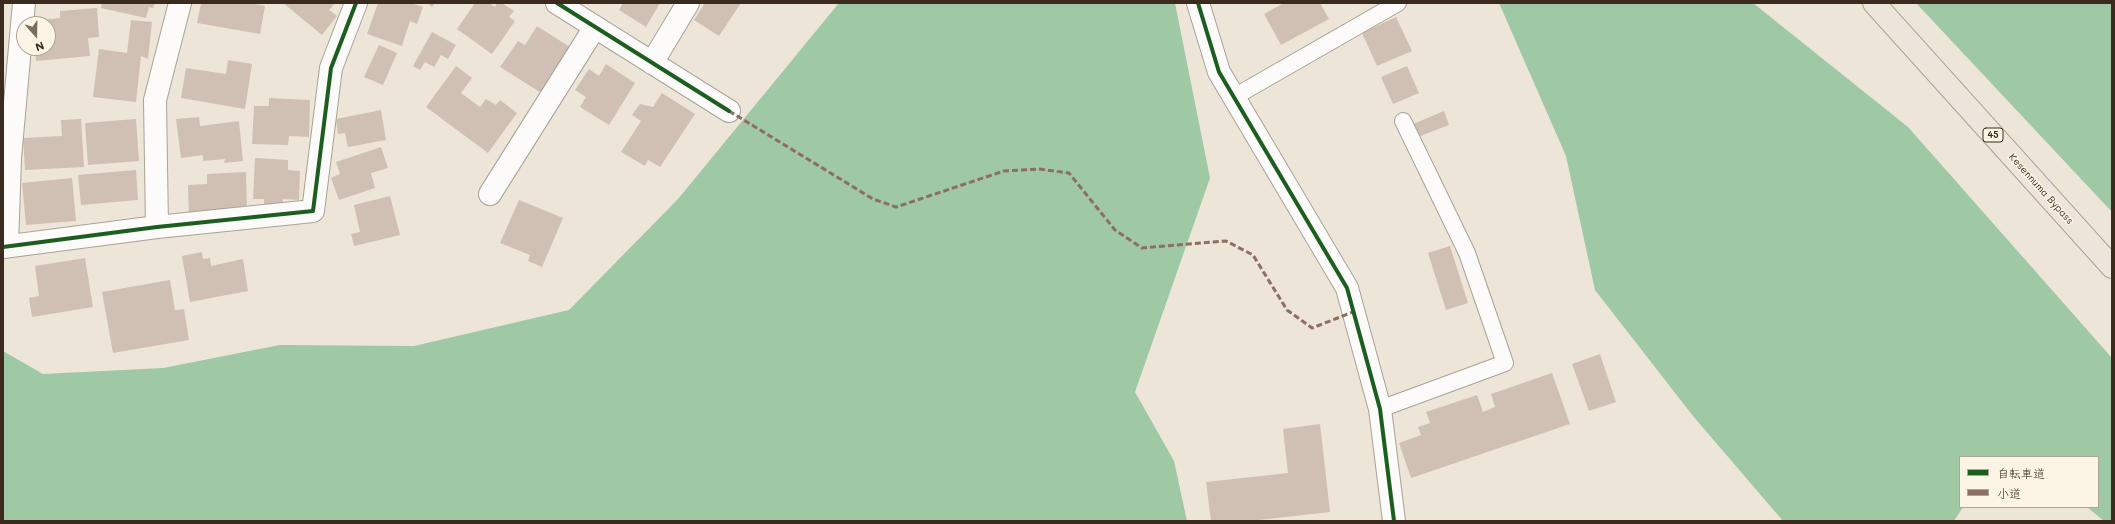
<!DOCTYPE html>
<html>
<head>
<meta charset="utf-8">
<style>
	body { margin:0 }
	#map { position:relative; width:2115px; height:524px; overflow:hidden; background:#ede5d8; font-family:Mali,"Klee One",sans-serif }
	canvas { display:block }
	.frame { position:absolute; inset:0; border:4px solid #3b2a1e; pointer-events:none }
	.legend { position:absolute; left:1959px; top:456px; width:140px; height:52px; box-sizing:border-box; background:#fcf5e5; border:1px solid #afa495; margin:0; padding:5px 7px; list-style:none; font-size:12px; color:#3b2a1e }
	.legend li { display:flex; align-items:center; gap:8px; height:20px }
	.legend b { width:20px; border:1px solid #afa495 }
	.north { position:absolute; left:16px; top:16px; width:40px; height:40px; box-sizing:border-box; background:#fcf5e5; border:1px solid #afa495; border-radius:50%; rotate:160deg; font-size:11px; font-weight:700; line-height:16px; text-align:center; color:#3b2a1e }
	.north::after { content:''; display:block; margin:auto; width:14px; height:18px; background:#796b5f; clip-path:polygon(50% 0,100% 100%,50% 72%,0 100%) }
</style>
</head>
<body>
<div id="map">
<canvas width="2115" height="524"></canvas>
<div class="frame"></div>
<ul class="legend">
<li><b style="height:5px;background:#1b5e20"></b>自転車道</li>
<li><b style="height:5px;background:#8d6e63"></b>小道</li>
</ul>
<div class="north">N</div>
</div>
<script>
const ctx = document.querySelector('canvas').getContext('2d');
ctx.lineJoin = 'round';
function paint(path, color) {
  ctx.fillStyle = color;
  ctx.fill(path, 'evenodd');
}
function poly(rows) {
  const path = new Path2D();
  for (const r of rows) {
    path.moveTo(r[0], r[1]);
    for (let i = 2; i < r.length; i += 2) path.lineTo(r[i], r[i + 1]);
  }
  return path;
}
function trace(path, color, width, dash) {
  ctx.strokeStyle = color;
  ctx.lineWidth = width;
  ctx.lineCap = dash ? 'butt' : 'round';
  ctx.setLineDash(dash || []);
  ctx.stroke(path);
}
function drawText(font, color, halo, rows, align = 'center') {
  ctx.font = font + ' Mali,sans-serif';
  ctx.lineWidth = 3;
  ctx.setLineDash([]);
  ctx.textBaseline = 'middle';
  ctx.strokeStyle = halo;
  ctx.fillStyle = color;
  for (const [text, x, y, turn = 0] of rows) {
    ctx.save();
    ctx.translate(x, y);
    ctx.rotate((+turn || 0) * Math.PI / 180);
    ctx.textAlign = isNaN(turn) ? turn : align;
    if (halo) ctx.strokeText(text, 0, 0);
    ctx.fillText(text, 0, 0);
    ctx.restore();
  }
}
const forest = poly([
	[839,3,1175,3,1210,178,1135,392,1174,461,1187,521,3,521,3,351,43,374,163,368,280,345,414,346,569,310,678,199],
	[1499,3,1753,3,1908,127,2112,358,2112,521,2104,521,2087,507,2098,507,2098,457,1960,457,1960,507,1963,507,1954,521,1783,521,1693,416,1595,290,1566,156],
	[1916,3,2112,3,2112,212]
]);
const building = poly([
	[102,3,155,3,153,8,149,7,146,18,101,8],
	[201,3,250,3,265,6,260,34,197,23],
	[283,3,335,3,329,10,337,16,322,35],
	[378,3,411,3,423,7,417,24,410,21,402,46,367,34],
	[427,3,435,3,432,7],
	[475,3,489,3,495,7,497,3,502,3,514,11,509,17,515,21,492,54,457,29],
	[623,3,660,3,646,27,619,10],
	[705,3,741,3,719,36,694,20],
	[1284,3,1320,3,1329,19,1281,45,1264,14],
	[97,8,99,37,88,38,90,56,36,61,35,48,48,48,48,24,41,24,41,20,60,18,60,11],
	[1396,17,1412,51,1377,66,1362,33],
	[131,20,152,22,148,59,141,56,136,102,93,97,99,49,127,53],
	[537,26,576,51,546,96,500,67,518,41,525,45],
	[432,32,456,45,448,59,441,55,434,67,425,62,420,70,413,66],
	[379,45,397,53,383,85,364,77],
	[228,60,252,64,245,109,181,98,186,68,226,74],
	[606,64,635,83,609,125,580,107,586,97,575,90,589,69,599,76],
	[456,66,472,78,461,93,480,107,486,99,496,105,500,100,517,113,488,153,426,107],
	[1407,66,1419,93,1393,104,1381,77],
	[662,93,695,114,660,167,648,160,645,166,621,152,641,121,632,115,640,104,653,107],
	[269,98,310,100,309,137,289,136,288,145,252,144,254,106,269,106],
	[381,110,386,140,348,147,345,133,338,134,336,119],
	[1444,111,1449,125,1418,137,1413,124],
	[199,117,200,126,239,121,243,161,224,163,225,159,203,161,203,155,181,158,176,119],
	[81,119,84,167,25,170,23,138,62,136,61,120],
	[136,119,139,161,88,165,85,123],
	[381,147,388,168,371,173,375,188,339,200,331,178,340,174,336,162],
	[255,158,288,160,288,170,300,171,299,200,283,199,282,207,264,206,264,199,253,199],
	[136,170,138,200,81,205,78,175],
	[246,172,247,212,189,215,188,185,207,184,207,174],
	[72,178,76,221,26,225,22,183],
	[390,196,400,235,354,246,351,234,360,232,354,205],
	[519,200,563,218,542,267,528,261,530,255,500,243],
	[1450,246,1468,303,1446,310,1428,253],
	[202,252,203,259,210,258,211,266,243,259,248,291,190,302,182,256],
	[85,258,93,307,32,317,29,298,39,296,35,266],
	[170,280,175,310,184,309,189,340,113,353,102,292],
	[1600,354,1616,402,1589,411,1572,364],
	[1552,373,1570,424,1411,478,1399,443,1421,435,1418,427,1430,423,1426,412,1477,395,1483,412,1495,407,1491,394],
	[1320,424,1330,512,1250,521,1211,521,1206,482,1288,473,1283,429]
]);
const lane = poly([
	[1234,97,1398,3],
	[1380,409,1505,363,1467,253,1403,121]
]);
const street = poly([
	[557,3,729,111],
	[1198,3,1219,72,1347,288,1380,409,1394,521],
	[652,63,688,3],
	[490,194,595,27],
	[157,227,155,100,180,3],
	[7,246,10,158,24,3],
	[3,247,157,227,313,211,331,68,356,3]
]);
const highway = poly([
	[1874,3,2112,267]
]);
const quiet = poly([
	[729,111,873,199,896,207,1004,171,1039,169,1069,173,1115,230,1142,248,1226,241,1253,255,1287,310,1312,328,1353,312]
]);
const cycleway = poly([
	[557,3,729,111],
	[1198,3,1219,72,1347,288,1380,409,1394,521],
	[3,247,157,227,313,211,331,68,356,3]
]);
const shields = [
	[1993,135,20]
];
const shieldNames = [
	["45",1993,135]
];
const streetNames = [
	["Kesennuma Bypass",2041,189,48]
];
paint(forest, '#9fc8a5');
paint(building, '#d0c0b3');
trace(lane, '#a9a299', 18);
trace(street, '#a9a299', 24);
trace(highway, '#a9a299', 24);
trace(lane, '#fcfbf9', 16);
trace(street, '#fcfbf9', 22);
trace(highway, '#ede5dc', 22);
trace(quiet, '#8d6e63', 3, [6, 3]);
trace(cycleway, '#1b5e20', 4);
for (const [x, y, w] of shields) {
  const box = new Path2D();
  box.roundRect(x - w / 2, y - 7, w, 14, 3);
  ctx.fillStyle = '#fcf5e5';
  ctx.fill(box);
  trace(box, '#3b2a1e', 1);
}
drawText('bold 9px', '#3b2a1e', null, shieldNames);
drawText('10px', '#3b2a1e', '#fcf5e5', streetNames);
</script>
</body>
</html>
